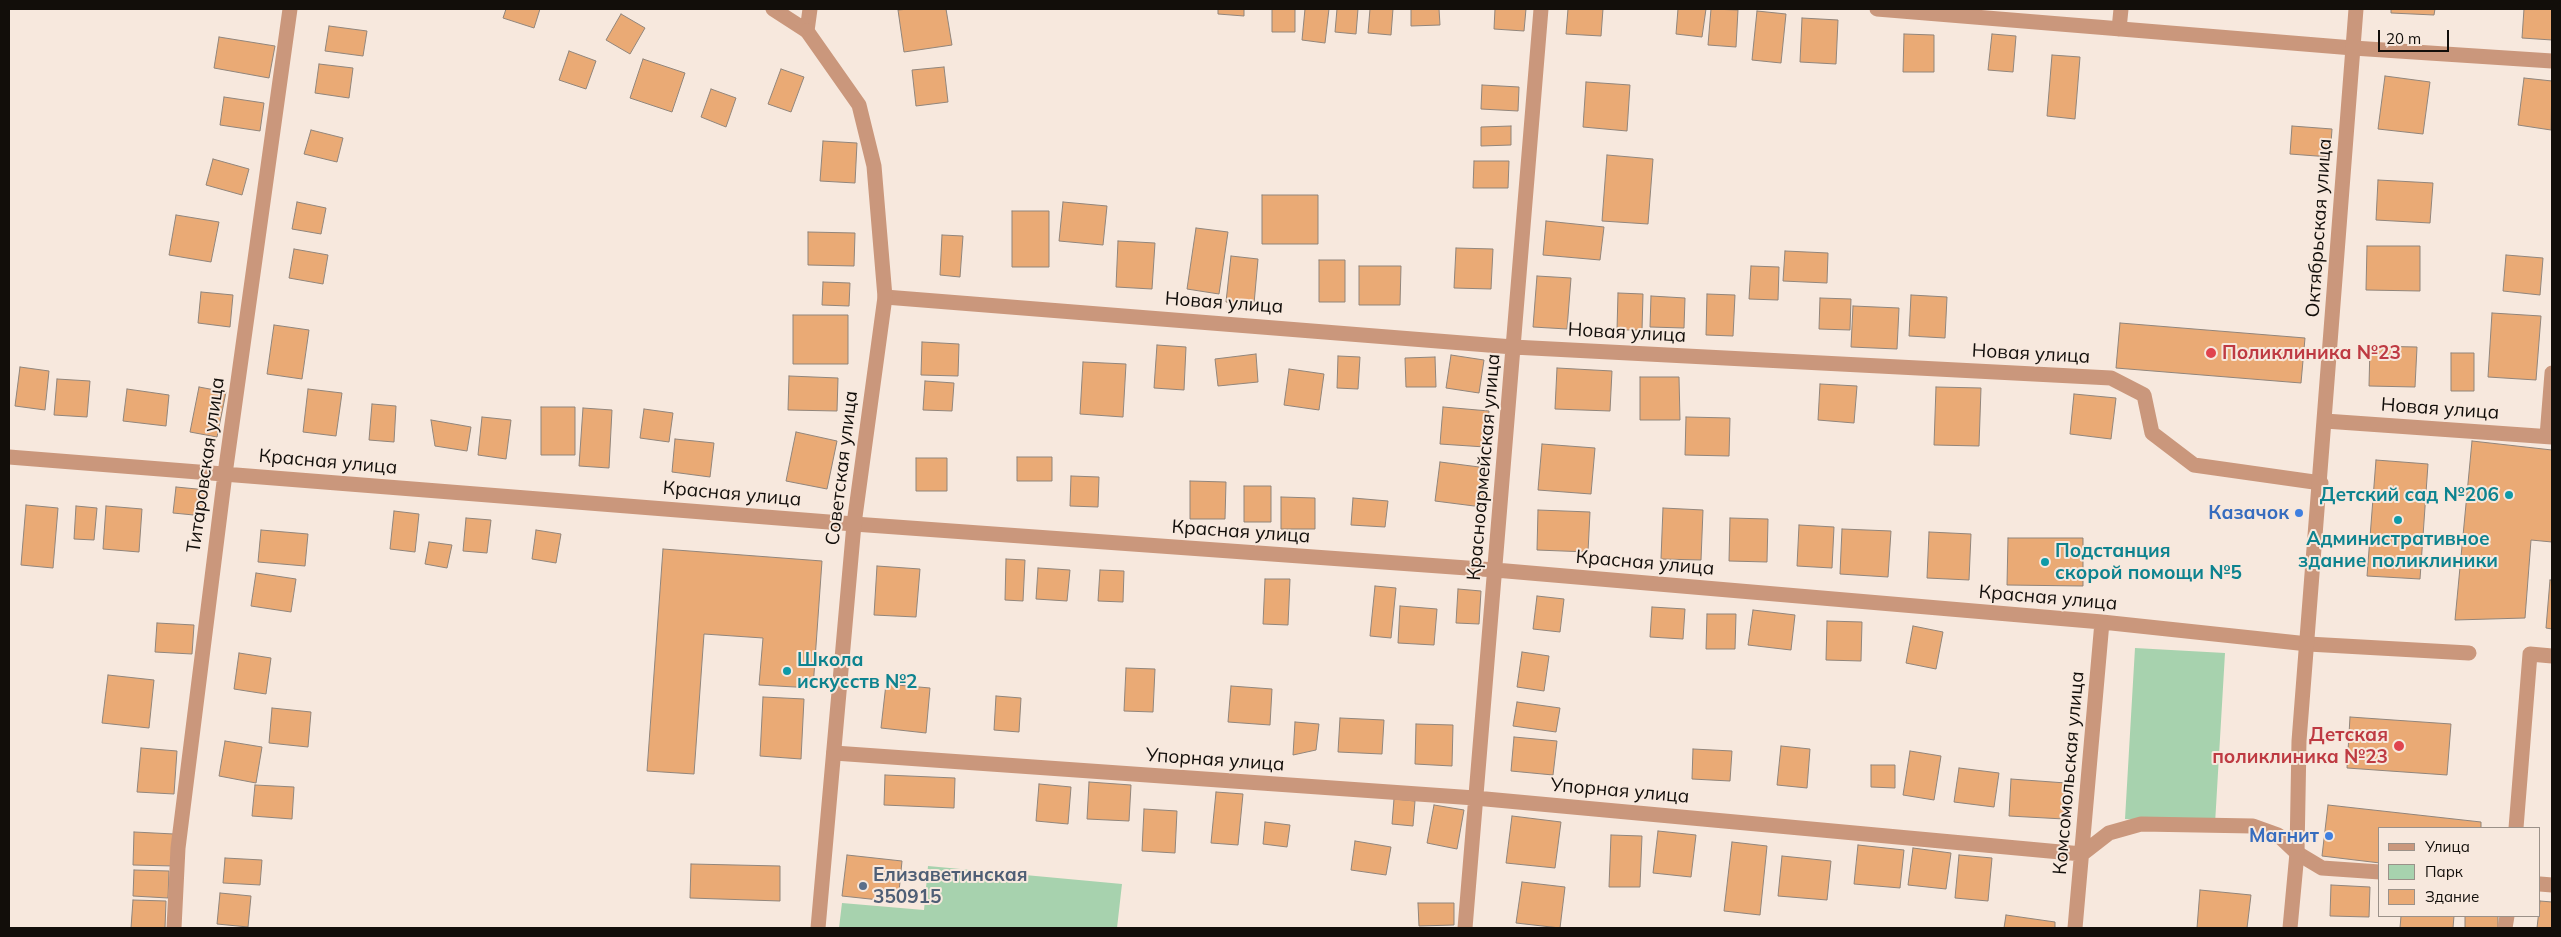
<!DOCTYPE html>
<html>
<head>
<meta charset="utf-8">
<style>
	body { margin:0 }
	#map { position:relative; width:2561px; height:937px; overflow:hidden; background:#f7e8dd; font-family:Mulish,sans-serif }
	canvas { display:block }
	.frame { position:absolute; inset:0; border:10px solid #120e0a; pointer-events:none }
	.legend { position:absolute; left:2378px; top:827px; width:162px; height:90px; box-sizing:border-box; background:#f7e8dd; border:1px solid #9b9189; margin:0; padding:6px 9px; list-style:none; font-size:15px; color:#120e0a }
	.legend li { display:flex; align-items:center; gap:10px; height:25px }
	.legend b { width:25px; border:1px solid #9b9189 }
	.scale { position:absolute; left:2378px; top:30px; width:71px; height:22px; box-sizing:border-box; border:2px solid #120e0a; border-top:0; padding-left:6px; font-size:15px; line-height:18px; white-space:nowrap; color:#120e0a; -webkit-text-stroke:4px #f7e8dd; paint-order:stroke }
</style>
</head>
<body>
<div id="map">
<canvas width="2561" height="937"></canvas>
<div class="frame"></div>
<ul class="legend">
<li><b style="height:6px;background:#ca977c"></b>Улица</li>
<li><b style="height:14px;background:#a7d2ae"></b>Парк</li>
<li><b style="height:14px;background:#eaaa75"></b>Здание</li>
</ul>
<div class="scale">20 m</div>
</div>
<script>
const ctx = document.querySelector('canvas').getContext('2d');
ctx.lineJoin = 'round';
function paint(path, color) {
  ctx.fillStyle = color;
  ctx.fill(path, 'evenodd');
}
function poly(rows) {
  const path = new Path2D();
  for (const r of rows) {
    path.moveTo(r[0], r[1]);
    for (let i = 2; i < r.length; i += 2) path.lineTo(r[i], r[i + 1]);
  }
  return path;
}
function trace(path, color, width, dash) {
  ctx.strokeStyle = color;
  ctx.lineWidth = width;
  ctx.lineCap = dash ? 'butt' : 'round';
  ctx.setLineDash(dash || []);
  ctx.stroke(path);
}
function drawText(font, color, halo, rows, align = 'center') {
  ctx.font = font + ' Mulish,sans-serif';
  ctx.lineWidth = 4;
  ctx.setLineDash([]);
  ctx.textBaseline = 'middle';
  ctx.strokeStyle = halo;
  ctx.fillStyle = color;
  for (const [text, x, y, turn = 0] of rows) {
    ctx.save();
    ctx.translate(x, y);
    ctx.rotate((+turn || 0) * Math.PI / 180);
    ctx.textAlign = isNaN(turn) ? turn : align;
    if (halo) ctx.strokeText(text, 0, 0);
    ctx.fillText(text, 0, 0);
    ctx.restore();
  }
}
const green = poly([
	[2135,648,2225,653,2215,824,2125,819],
	[928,866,1122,884,1117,928,839,928,842,903,924,910]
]);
const building = poly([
	[506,9,540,9,534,28,503,18,506,9],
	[909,9,946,9,952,45,904,52,898,10,909,9],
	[1218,9,1244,9,1244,16,1218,14,1218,9],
	[1272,9,1295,9,1295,32,1272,32,1272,9],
	[1305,9,1329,9,1325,43,1302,40,1305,9],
	[1337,9,1358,9,1356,34,1335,32,1337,9],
	[1370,9,1393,9,1391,35,1368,33,1370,9],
	[1411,9,1439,9,1440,25,1411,26,1411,9],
	[1495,9,1526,9,1524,31,1494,29,1495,9],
	[1568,9,1603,9,1601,36,1566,34,1568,9],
	[1678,9,1706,9,1702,37,1676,34,1678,9],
	[1711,9,1738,10,1736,47,1708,45,1711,9],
	[2391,9,2435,9,2434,15,2391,13,2391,9],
	[2524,9,2552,9,2552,40,2522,38,2524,9],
	[1757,11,1786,14,1781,63,1752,60,1757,11],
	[621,14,645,28,630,54,606,40,621,14],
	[1802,18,1838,20,1836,64,1800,62,1802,18],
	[329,26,367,31,363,56,325,51,329,26],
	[1904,34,1934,35,1934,72,1903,72,1904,34],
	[1992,34,2016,36,2013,72,1988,70,1992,34],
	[219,37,275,46,269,78,214,68,219,37],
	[569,51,596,61,586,89,559,80,569,51],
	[2052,55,2080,57,2075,119,2047,116,2052,55],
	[643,59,685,73,672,112,630,98,643,59],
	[319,64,353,68,349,98,315,93,319,64],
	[944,67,948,102,916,106,912,70,944,67],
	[781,69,804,77,791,112,768,104,781,69],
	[2385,76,2430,82,2423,134,2378,129,2385,76],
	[2524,78,2552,81,2551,130,2518,125,2524,78],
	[1586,82,1630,85,1627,131,1583,127,1586,82],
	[1482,85,1519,87,1518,111,1481,109,1482,85],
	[711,89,736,98,726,127,701,117,711,89],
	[224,97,264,103,260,131,220,125,224,97],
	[1511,126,1511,145,1481,146,1481,127,1511,126],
	[2292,126,2332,129,2330,157,2290,154,2292,126],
	[311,130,343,138,337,162,304,154,311,130],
	[823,141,857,143,855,183,820,181,823,141],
	[1607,155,1653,159,1648,224,1602,221,1607,155],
	[213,159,249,169,242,195,206,185,213,159],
	[1474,161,1509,161,1508,188,1473,188,1474,161],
	[2378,180,2433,183,2430,223,2376,220,2378,180],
	[1262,195,1318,195,1318,244,1262,244,1262,195],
	[297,202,326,208,321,234,292,229,297,202],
	[1063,202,1107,206,1103,245,1059,241,1063,202],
	[1012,211,1049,211,1049,267,1012,267,1012,211],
	[176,215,219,222,211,262,169,255,176,215],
	[1546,221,1604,227,1600,260,1543,255,1546,221],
	[1196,228,1228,232,1219,294,1187,289,1196,228],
	[808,232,855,233,854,266,808,265,808,232],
	[942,235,963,236,960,277,940,275,942,235],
	[1118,241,1155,243,1152,289,1116,287,1118,241],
	[2367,246,2420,246,2420,291,2366,290,2367,246],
	[1456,248,1493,249,1491,289,1454,288,1456,248],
	[294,249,328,255,323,284,289,278,294,249],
	[1785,251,1828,253,1827,283,1783,281,1785,251],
	[2506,255,2543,258,2540,295,2503,291,2506,255],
	[1231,256,1258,259,1254,304,1226,302,1231,256],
	[1319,260,1345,260,1345,302,1319,302,1319,260],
	[1359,266,1401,266,1400,305,1359,305,1359,266],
	[1751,266,1779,267,1778,300,1749,299,1751,266],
	[1537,276,1571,278,1567,329,1533,327,1537,276],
	[823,282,850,283,849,306,822,305,823,282],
	[201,292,233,295,230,327,198,323,201,292],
	[1618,293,1643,294,1642,330,1617,330,1618,293],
	[1707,294,1735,295,1733,336,1706,335,1707,294],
	[1911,295,1947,297,1945,338,1909,336,1911,295],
	[1651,296,1685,298,1684,328,1650,327,1651,296],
	[1820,298,1851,299,1850,330,1819,329,1820,298],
	[1853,306,1899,308,1897,349,1851,347,1853,306],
	[2492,313,2541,316,2536,380,2488,377,2492,313],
	[793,315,848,315,848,364,793,364,793,315],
	[2120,323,2305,338,2301,383,2116,368,2120,323],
	[274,325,309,330,302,379,267,374,274,325],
	[922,342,959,344,958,376,921,375,922,342],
	[1157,345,1186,347,1184,390,1154,388,1157,345],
	[2370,346,2417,347,2415,387,2369,386,2370,346],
	[2451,353,2474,353,2474,391,2451,391,2451,353],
	[1256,354,1258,382,1218,386,1215,359,1256,354],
	[1451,355,1484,360,1479,393,1446,388,1451,355],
	[1338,356,1360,357,1358,389,1337,388,1338,356],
	[1435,357,1436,387,1406,387,1405,358,1435,357],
	[1083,362,1126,364,1123,417,1080,414,1083,362],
	[20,367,49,371,45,410,15,406,20,367],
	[1557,368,1612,371,1610,411,1555,409,1557,368],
	[1289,369,1324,374,1319,410,1284,405,1289,369],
	[789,376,838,378,837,411,788,410,789,376],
	[1640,377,1679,377,1680,420,1640,420,1640,377],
	[57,379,90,381,87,417,54,415,57,379],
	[925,381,954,383,952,411,923,410,925,381],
	[1820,384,1857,386,1854,423,1818,420,1820,384],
	[199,387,226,392,217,437,190,432,199,387],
	[1936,387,1981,388,1979,446,1934,445,1936,387],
	[127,389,169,395,166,426,123,421,127,389],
	[308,389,342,393,336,436,303,432,308,389],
	[2074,394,2116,398,2111,439,2070,434,2074,394],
	[372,404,396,406,394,442,369,440,372,404],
	[541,407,575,407,575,455,541,455,541,407],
	[1443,407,1489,411,1485,447,1440,444,1443,407],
	[583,408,612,410,609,468,579,466,583,408],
	[644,409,673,413,669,442,640,438,644,409],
	[482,417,511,420,506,459,478,455,482,417],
	[1686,417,1730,418,1729,456,1685,455,1686,417],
	[431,420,471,427,467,451,435,446,431,420],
	[796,432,837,441,827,489,786,481,796,432],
	[675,439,714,443,710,477,672,472,675,439],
	[2472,441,2552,450,2552,542,2531,540,2525,618,2455,620,2472,441],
	[1542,444,1595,448,1591,494,1538,490,1542,444],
	[1017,457,1052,457,1052,481,1017,481,1017,457],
	[916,458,947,458,947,491,916,491,916,458],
	[2376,460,2428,464,2420,579,2367,576,2376,460],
	[1440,462,1487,468,1482,507,1435,501,1440,462],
	[1071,476,1099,477,1098,507,1070,506,1071,476],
	[1190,481,1226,482,1225,519,1190,519,1190,481],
	[1244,486,1271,486,1271,522,1244,522,1244,486],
	[176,487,207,490,204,516,173,513,176,487],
	[1281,497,1315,498,1315,529,1281,529,1281,497],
	[1353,498,1388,501,1385,527,1351,525,1353,498],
	[26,505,58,508,53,568,21,565,26,505],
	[76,506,97,508,94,540,74,539,76,506],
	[106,506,142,509,139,552,103,549,106,506],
	[1663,508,1703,510,1701,560,1661,559,1663,508],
	[1538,510,1590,512,1588,552,1537,550,1538,510],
	[394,511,419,514,415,552,390,549,394,511],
	[466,518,491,520,487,553,463,551,466,518],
	[1730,518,1768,519,1767,562,1729,561,1730,518],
	[1799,525,1834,527,1832,568,1797,566,1799,525],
	[1842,529,1891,531,1888,577,1840,574,1842,529],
	[261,530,308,534,305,566,258,562,261,530],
	[536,530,561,534,556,563,532,559,536,530],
	[1929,532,1971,534,1969,580,1927,578,1929,532],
	[2008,538,2083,538,2083,586,2007,585,2008,538],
	[429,542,452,545,447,568,425,564,429,542],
	[663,549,822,561,813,688,759,685,763,638,704,634,694,774,647,771,663,549],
	[1006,559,1025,560,1023,601,1005,600,1006,559],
	[877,566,920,569,916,617,874,615,877,566],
	[1038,568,1070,570,1067,601,1036,599,1038,568],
	[1100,570,1124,571,1123,602,1098,601,1100,570],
	[256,573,296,579,291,612,251,606,256,573],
	[1265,579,1290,579,1288,625,1263,624,1265,579],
	[2550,580,2552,580,2552,629,2546,628,2550,580],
	[1375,586,1396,588,1391,638,1370,636,1375,586],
	[1458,589,1481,591,1479,624,1456,623,1458,589],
	[1537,596,1564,599,1560,632,1533,629,1537,596],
	[1400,606,1437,609,1434,645,1398,643,1400,606],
	[1652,607,1685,609,1683,639,1650,637,1652,607],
	[1753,610,1795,615,1791,650,1748,645,1753,610],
	[1707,614,1736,614,1735,649,1706,649,1707,614],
	[1827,621,1862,622,1861,661,1826,660,1827,621],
	[157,623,194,625,192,654,155,652,157,623],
	[1913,626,1943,632,1936,669,1906,663,1913,626],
	[1522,652,1549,656,1544,691,1517,687,1522,652],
	[239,653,271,658,266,694,234,689,239,653],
	[1126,668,1155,669,1153,712,1124,711,1126,668],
	[108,675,154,680,149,728,102,723,108,675],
	[886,684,930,688,926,733,881,728,886,684],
	[1231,686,1272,689,1270,725,1228,722,1231,686],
	[996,696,1021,698,1019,732,994,730,996,696],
	[763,697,804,699,801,759,760,756,763,697],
	[1517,702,1560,708,1556,732,1513,726,1517,702],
	[272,708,311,712,308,747,269,743,272,708],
	[2350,717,2451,724,2447,775,2347,768,2350,717],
	[1340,718,1384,720,1382,754,1338,752,1340,718],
	[1295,722,1319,724,1316,750,1293,755,1295,722],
	[1416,724,1453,725,1452,766,1415,764,1416,724],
	[1514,737,1557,741,1553,775,1511,771,1514,737],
	[225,741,262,747,256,783,219,776,225,741],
	[1781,746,1810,749,1807,788,1777,785,1781,746],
	[141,748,177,751,174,794,137,792,141,748],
	[1693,749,1732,751,1730,781,1692,779,1693,749],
	[1910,751,1941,756,1934,800,1903,795,1910,751],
	[1871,765,1895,765,1895,788,1871,787,1871,765],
	[1959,768,1999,773,1994,807,1954,802,1959,768],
	[885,775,955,778,954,808,884,805,885,775],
	[2011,779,2066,783,2064,819,2009,816,2011,779],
	[1089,782,1131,785,1129,821,1087,819,1089,782],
	[1039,784,1071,787,1068,824,1036,821,1039,784],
	[255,785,294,787,292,819,252,816,255,785],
	[1216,792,1243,794,1238,845,1211,843,1216,792],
	[1394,799,1415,801,1413,826,1392,824,1394,799],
	[1434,805,1464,810,1457,849,1427,843,1434,805],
	[2328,805,2481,822,2481,828,2380,828,2380,863,2322,856,2328,805],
	[1144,809,1177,811,1175,853,1142,851,1144,809],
	[1512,816,1561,822,1555,868,1506,863,1512,816],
	[1265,822,1290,825,1287,847,1263,844,1265,822],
	[1658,831,1696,835,1691,877,1653,873,1658,831],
	[134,832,174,834,173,866,133,865,134,832],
	[1611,835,1642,836,1640,887,1609,887,1611,835],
	[1355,841,1391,847,1386,875,1351,870,1355,841],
	[1732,842,1767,846,1760,915,1724,911,1732,842],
	[1858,845,1904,850,1900,888,1854,884,1858,845],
	[1913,848,1951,853,1946,889,1908,885,1913,848],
	[847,855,902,861,898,902,842,896,847,855],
	[1959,855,1992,858,1988,901,1955,898,1959,855],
	[1782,856,1831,861,1827,900,1778,896,1782,856],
	[225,858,262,860,260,885,223,883,225,858],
	[691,864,780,866,780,901,690,898,691,864],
	[134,870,169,871,168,898,133,896,134,870],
	[1522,882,1565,887,1560,928,1516,923,1522,882],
	[2331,885,2370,887,2369,917,2330,916,2331,885],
	[2200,890,2251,895,2247,928,2197,928,2200,890],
	[220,893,251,896,248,927,217,924,220,893],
	[133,900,166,901,165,928,131,928,133,900],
	[2540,901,2552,902,2552,928,2537,928,2540,901],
	[1418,903,1454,903,1454,925,1419,926,1418,903],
	[2006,915,2055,922,2055,928,2004,928,2006,915],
	[2401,916,2454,916,2453,928,2400,928,2401,916],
	[2465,916,2498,916,2498,928,2465,928,2465,916]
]);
const minor = poly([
	[773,9,807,31,810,9],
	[1877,9,2353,48,2552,61],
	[2119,29,2121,9],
	[885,297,1513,347,2111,378,2144,395,2152,433,2194,465,2321,483],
	[2325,421,2552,437],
	[2547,436,2552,373],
	[9,457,854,524,1495,570,2102,622,2308,644,2469,653],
	[834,753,1475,798,2082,854,2109,833,2141,824,2253,826,2278,835,2297,853,2322,868,2380,872],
	[2516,828,2530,654,2552,656],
	[2540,884,2552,885],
	[174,928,178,848,225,474,290,9],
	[1465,928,1541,9],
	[2075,928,2102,622],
	[2505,928,2507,916]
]);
const tertiary = poly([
	[807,31,859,105,874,166,885,297,854,524,818,928],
	[2290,928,2297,853,2299,741,2356,9]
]);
const markers = [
	[2211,353,6,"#e0444e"],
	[2509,495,5,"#0f9aa8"],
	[2299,513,5,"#3f7fe0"],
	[2398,520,5,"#0f9aa8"],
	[2045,562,5,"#0f9aa8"],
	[787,671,5,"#0f9aa8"],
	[2399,746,6,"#e0444e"],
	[2329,836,5,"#3f7fe0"],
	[863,886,5,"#5c6f8a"]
];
const streetNames = [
	["Октябрьская улица",2319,228,-86],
	["Новая улица",1224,303,4],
	["Новая улица",1627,333,3],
	["Новая улица",2031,354,3],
	["Новая улица",2440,409,4],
	["Красная улица",328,462,5],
	["Титаровская улица",206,465,-82],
	["Красноармейская улица",1484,467,-85],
	["Советская улица",842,468,-83],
	["Красная улица",732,494,5],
	["Красная улица",1241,532,4],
	["Красная улица",1645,563,5],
	["Красная улица",2048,598,5],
	["Упорная улица",1215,760,4],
	["Комсомольская улица",2069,773,-85],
	["Упорная улица",1620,791,5]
];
const healthNames = [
	["Поликлиника №23",2222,353],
	["Детская",2388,735,"right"],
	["поликлиника №23",2388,757,"right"]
];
const cultureNames = [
	["Детский сад №206",2499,495,"right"],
	["Административное",2398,539,"center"],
	["здание поликлиники",2398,561,"center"],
	["Подстанция",2055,551],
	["скорой помощи №5",2055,573],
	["Школа",797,660],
	["искусств №2",797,682]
];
const shopNames = [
	["Казачок",2289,513],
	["Магнит",2319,836]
];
const serviceNames = [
	["Елизаветинская",873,875],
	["350915",873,897]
];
paint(green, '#a7d2ae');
paint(building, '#eaaa75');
trace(building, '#91857b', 1);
trace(minor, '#ca977c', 15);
trace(tertiary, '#ca977c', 15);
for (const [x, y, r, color] of markers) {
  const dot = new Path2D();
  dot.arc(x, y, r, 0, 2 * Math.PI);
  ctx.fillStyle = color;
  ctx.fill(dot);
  trace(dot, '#f7e8dd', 2);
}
drawText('19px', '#120e0a', '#f7e8dd', streetNames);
drawText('bold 19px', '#be3a42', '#f7e8dd', healthNames, 'left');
drawText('bold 19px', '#0d838f', '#f7e8dd', cultureNames, 'left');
drawText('bold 19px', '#366cbe', '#f7e8dd', shopNames, 'right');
drawText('bold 19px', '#4e5e75', '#f7e8dd', serviceNames, 'left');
</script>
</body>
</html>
